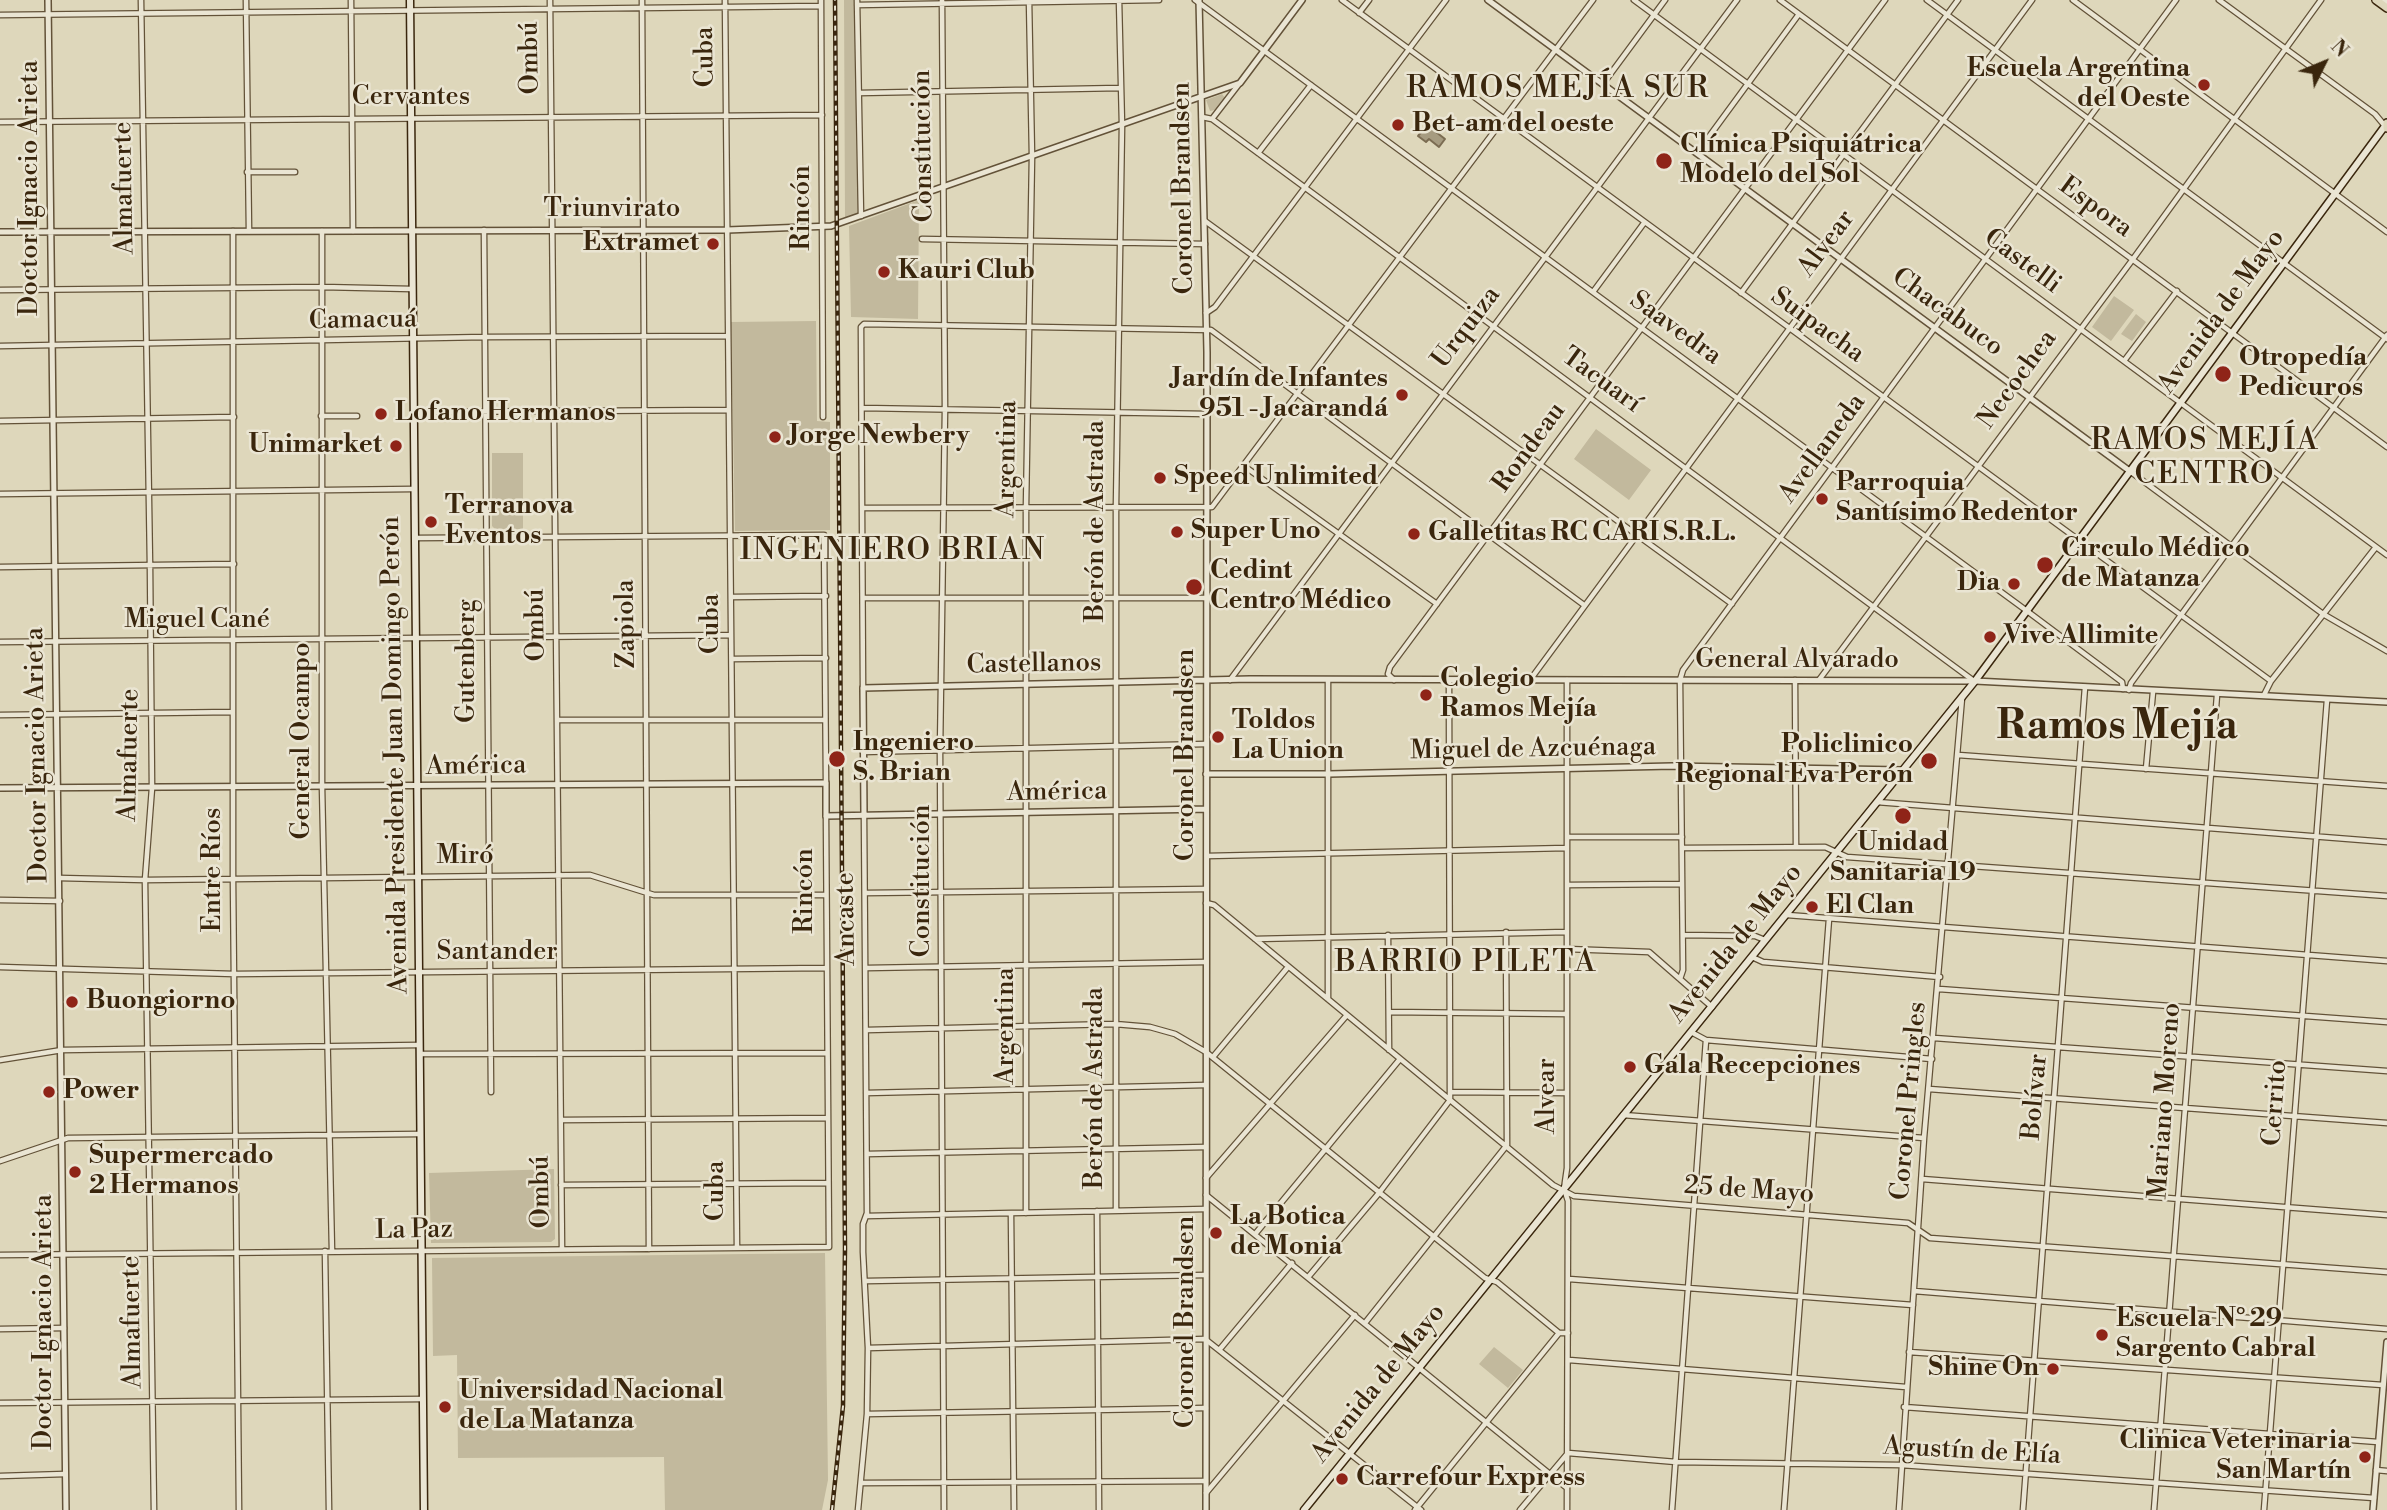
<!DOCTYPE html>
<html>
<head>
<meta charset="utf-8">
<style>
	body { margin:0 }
	#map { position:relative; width:2387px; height:1510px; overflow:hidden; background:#ded7bb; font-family:"Libre Bodoni",serif }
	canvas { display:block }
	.north { position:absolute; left:2289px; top:28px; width:70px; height:70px; -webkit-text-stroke:5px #eae5d3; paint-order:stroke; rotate:47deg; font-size:19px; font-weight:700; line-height:28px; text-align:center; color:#3a260d }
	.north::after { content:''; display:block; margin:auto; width:24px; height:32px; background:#3a260d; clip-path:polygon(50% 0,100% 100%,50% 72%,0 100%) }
</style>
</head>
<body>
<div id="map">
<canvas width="2387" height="1510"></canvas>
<div class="north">N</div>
</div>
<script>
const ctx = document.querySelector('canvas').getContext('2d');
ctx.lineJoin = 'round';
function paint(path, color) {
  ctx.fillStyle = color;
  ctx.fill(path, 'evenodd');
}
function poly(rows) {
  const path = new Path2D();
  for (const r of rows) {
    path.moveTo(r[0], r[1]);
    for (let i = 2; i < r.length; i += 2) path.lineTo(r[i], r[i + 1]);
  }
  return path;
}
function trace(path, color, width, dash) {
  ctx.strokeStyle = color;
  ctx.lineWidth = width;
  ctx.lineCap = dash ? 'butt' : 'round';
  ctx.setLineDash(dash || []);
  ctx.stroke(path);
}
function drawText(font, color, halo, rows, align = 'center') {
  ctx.font = font + ' "Libre Bodoni",serif';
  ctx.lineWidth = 5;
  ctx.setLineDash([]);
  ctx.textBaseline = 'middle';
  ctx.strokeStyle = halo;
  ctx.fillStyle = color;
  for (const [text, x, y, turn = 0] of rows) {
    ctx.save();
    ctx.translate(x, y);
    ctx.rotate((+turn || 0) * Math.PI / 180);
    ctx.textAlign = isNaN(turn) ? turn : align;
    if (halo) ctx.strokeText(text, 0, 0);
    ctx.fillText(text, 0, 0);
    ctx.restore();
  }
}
const green = poly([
	[844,0,856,0,860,214,845,219],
	[1222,94,1225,98,1215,110,1210,111,1206,100],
	[919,200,918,319,851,317,849,226],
	[2114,296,2134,310,2111,341,2092,327],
	[2136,314,2146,322,2132,341,2121,334],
	[816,321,817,421,830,422,830,530,735,531,731,322],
	[1596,429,1651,470,1629,500,1574,459],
	[492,453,523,453,523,529,495,529,492,526],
	[554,1169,555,1239,551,1242,431,1243,429,1173],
	[825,1253,828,1480,822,1510,665,1510,664,1457,458,1458,457,1355,433,1356,432,1258],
	[1494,1347,1523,1370,1508,1388,1479,1364]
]);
const water = poly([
	[1427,125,1445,139,1439,147,1429,139,1426,142,1418,136,1427,125]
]);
const minor = poly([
	[141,0,150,565,152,788,145,880,154,1510],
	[246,0,249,231],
	[351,0,353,231],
	[550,0,562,1249],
	[642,0,649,1249],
	[725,0,737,1248],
	[821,0,823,417],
	[857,0,861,216],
	[942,0,945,409,940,751,944,1510],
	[1195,0,2027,611,2122,682,2123,689],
	[1342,0,2271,681],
	[1634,0,2387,555],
	[1780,0,2387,447],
	[1927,0,2387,339],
	[2073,0,2387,232],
	[2219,0,2375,114,2385,126],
	[857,5,1159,0],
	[1359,13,1369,0],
	[0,15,821,6],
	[1603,84,1665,0],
	[859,93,1120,88],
	[1202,117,1212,119,1974,681],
	[1212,119,1239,84],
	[0,122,822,115],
	[1258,153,1311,85],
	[1697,153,1799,14],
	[247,172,295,172],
	[1205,221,1732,604],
	[484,230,491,1092],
	[233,231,233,878,239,1510],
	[322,231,322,786,332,1251],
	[922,239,1205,244],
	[0,290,322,287,412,289],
	[1593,292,1644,223],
	[1741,293,1958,0],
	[1206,313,1215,307,1446,0],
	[0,346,485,337,728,336],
	[2124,361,2177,291],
	[862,408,1207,414],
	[414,412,729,410],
	[321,416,357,416],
	[0,421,234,417],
	[1244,466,1437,604],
	[2131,472,2323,614,2387,651],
	[0,494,412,489],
	[862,508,1212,507,1593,0],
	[415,538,824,535,826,783],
	[0,567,234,564],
	[732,597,826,596],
	[863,598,1207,598],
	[0,642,731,635],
	[732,659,826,658],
	[1230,680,1737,0],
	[1394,680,1388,674,1390,667,1885,0],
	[1530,680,2032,0],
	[1567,680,1567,1168,1564,1189,1568,1201,1567,1510],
	[1795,680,1796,847],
	[1819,680,2133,259,2321,0],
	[863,688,861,327,864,324,1211,330,1584,605],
	[2129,690,2131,683,2387,335],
	[2264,695,2271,681,2376,547],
	[0,715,233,712],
	[558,720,825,720],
	[863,752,1206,744],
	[1958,755,2387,786],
	[2146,769,2153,692],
	[1877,802,2387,842],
	[1567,837,1682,837],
	[1682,848,1825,847,1847,857,2387,896],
	[1207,856,1567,848],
	[59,878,145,880,590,875,654,895,825,895],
	[1567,885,1682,884],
	[865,893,1206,889],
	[0,900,60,901],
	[1206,903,1214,905,1553,1185,1574,1196,1908,1223,1930,1238,2387,1272],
	[1787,915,2387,961],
	[1388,935,1389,1050],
	[1683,935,1755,936,1765,940],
	[1255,939,1567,932],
	[1567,949,1649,952,1712,1007],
	[1752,957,1763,962,1940,977],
	[0,967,234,974,826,968],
	[867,968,1206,962],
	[1680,979,1683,970,1680,680,1683,670,2176,0],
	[1939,989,2387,1022],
	[1328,999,1328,681],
	[1389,1012,1567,1014],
	[867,1030,1115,1024,1150,1027,1175,1034,1206,1052,1485,1278,1497,1282,1559,1333,1568,1333],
	[1691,1032,1706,1040,1932,1059],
	[1934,1038,2387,1071],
	[420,1054,827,1053],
	[1213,1057,1288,967],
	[0,1060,62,1050,418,1045],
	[1929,1089,2387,1123],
	[1450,1092,1567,1093],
	[866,1093,1206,1085],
	[1623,1115,1924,1138],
	[561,1120,827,1118],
	[867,1154,1206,1147],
	[0,1161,68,1138,419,1134],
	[1206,1178,1347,1015],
	[1922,1179,2387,1215],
	[561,1185,828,1183],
	[1206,1195,1567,1488],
	[1116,1210,1116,507,1122,125,1119,0],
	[1097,1211,1099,1510],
	[1026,1213,1026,508,1032,156,1029,0],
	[1011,1214,1014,1510],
	[866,1216,1206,1209],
	[1256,1233,1400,1059],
	[325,1251,329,1510],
	[0,1255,829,1247,826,816],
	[1309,1276,1379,1193,1450,1100,1449,681],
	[1569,1279,1913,1305],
	[867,1281,1206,1275],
	[1914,1291,2387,1329],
	[1365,1323,1507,1145,1506,932],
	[0,1329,64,1328],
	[868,1348,1205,1339,1421,1510],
	[1220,1349,1292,1263],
	[1909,1352,2383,1385],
	[1569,1360,1906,1387],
	[0,1403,423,1399],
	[1904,1407,2378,1442],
	[867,1414,1206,1408],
	[2376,1470,2387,1471],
	[0,1476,65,1474],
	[861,1483,1206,1481],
	[1206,1493,1355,1315],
	[858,1510,867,1414,868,1348,863,1252,863,1224,867,1213,864,815],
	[1415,1510,1559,1333],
	[1520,1510,1568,1453,1676,1462,1901,1465,2374,1498],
	[1672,1510,1706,1040],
	[1784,1510,1829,919],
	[1899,1510,1924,1138,1962,698],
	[2023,1510,2085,687],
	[2154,1510,2217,695],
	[2264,1510,2327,700]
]);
const tertiary = poly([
	[48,0,66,1510],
	[1199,0,1207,352,1206,1510],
	[1488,0,2131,472],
	[2384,0,2387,3],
	[0,232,727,230,831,226,1240,83,1302,0],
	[1206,774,1329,774,1672,766,1902,770],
	[0,788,826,783,826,816,1206,809],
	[864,815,863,688,1250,679,1975,681,2387,702],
	[2373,1510,2387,1342]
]);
const secondary = poly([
	[410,0,424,1510],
	[1304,1510,1975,681,2385,126]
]);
const primary = poly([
	[2376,0,2387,8],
	[2387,123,2387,128]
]);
const rail = poly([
	[832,1510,843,1406,845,1248,835,0]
]);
const markers = [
	[2204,85,7,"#8f2418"],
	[1398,125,7,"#8f2418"],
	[1664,161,9,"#8f2418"],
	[713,244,7,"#8f2418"],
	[884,272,7,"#8f2418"],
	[2223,374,9,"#8f2418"],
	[1402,395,7,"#8f2418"],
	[381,414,7,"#8f2418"],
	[775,437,7,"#8f2418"],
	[396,446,7,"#8f2418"],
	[1160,478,7,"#8f2418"],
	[1822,499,7,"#8f2418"],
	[431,522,7,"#8f2418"],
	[1177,532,7,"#8f2418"],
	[1414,534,7,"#8f2418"],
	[2045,565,9,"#8f2418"],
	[2014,584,7,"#8f2418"],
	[1194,587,9,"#8f2418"],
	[1990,637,7,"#8f2418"],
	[1426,695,7,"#8f2418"],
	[1218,737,7,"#8f2418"],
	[837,759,9,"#8f2418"],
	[1929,761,9,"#8f2418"],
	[1903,816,9,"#8f2418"],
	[1812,907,7,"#8f2418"],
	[72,1002,7,"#8f2418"],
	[1630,1067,7,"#8f2418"],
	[49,1092,7,"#8f2418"],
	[75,1172,7,"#8f2418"],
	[1216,1233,7,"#8f2418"],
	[2102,1335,7,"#8f2418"],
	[2053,1369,7,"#8f2418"],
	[445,1407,7,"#8f2418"],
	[2365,1457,7,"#8f2418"],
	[1342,1479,7,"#8f2418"]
];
const streetNames = [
	["Cuba",706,57,-91],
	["Ombú",531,58,-91],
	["Cervantes",411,98],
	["Constitución",924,146,-91],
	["Doctor Ignacio Arieta",31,188,-90],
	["Almafuerte",125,188,-91],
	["Coronel Brandsen",1184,188,-91],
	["Rincón",803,208,-90],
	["Espora",2095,208,36],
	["Triunvirato",612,210],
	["Alvear",1827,244,-53],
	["Castelli",2022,262,37],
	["Avenida de Mayo",2222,312,-54],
	["Chacabuco",1947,313,36],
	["Camacuá",363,321,-1],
	["Suipacha",1817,326,36],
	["Urquiza",1467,328,-53],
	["Saavedra",1675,329,36],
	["Necochea",2018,380,-54],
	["Tacuarí",1601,381,36],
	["Rondeau",1530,448,-54],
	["Avellaneda",1823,449,-54],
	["Argentina",1008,459,-89],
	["Berón de Astrada",1097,521,-90],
	["Miguel Cané",197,621],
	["Zapiola",627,624,-91],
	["Cuba",712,624,-90],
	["Ombú",537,625,-91],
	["Gutenberg",468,661,-90],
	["General Alvarado",1797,661],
	["Castellanos",1034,665,-1],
	["General Ocampo",303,741,-90],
	["Miguel de Azcuénaga",1533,750,-1],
	["Doctor Ignacio Arieta",38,755,-91],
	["Almafuerte",130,755,-89],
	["Avenida Presidente Juan Domingo Perón",396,755,-91],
	["Coronel Brandsen",1187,755,-90],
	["América",476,767,-1],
	["América",1057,793,-1],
	["Miró",465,857],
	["Entre Ríos",214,870,-90],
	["Constitución",923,881,-90],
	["Rincón",806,891,-90],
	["Ancaste",847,919,-91],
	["Avenida de Mayo",1736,944,-51],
	["Santander",497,953],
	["Argentina",1007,1026,-90],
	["Berón de Astrada",1096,1088,-90],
	["Alvear",1548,1096,-90],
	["Bolívar",2036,1097,-85],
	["Coronel Pringles",1910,1101,-85],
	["Mariano Moreno",2166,1101,-86],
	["Cerrito",2276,1103,-86],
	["Cuba",717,1191,-90],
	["25 de Mayo",1749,1191,4],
	["Ombú",542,1192,-91],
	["La Paz",414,1231,-1],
	["Doctor Ignacio Arieta",45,1322,-90],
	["Almafuerte",133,1322,-91],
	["Coronel Brandsen",1187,1322,-90],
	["Avenida de Mayo",1379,1384,-51],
	["Agustín de Elía",1972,1452,3]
];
const poiNames = [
	["Escuela Argentina",2190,70,"right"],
	["del Oeste",2190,100,"right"],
	["Bet-am del oeste",1412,125],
	["Clínica Psiquiátrica",1680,146],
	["Modelo del Sol",1680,176],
	["Extramet",699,244,"right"],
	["Kauri Club",898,272],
	["Otropedía",2239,359],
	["Pedicuros",2239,389],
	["Jardín de Infantes",1388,380,"right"],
	["951 - Jacarandá",1388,410,"right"],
	["Lofano Hermanos",395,414],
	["Jorge Newbery",789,437],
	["Unimarket",382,446,"right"],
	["Speed Unlimited",1174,478],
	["Parroquia",1836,484],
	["Santísimo Redentor",1836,514],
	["Terranova",445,507],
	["Eventos",445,537],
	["Super Uno",1191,532],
	["Galletitas RC CARI S.R.L.",1428,534],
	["Circulo Médico",2061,550],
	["de Matanza",2061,580],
	["Cedint",1210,572],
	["Centro Médico",1210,602],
	["Dia",2000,584,"right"],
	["Vive Allimite",2004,637],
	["Colegio",1440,680],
	["Ramos Mejía",1440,710],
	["Toldos",1232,722],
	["La Union",1232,752],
	["Ingeniero",853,744],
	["S. Brian",853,774],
	["Policlinico",1913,746,"right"],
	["Regional Eva Perón",1913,776,"right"],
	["Unidad",1903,844,"center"],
	["Sanitaria 19",1903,874,"center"],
	["El Clan",1826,907],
	["Buongiorno",86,1002],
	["Gala Recepciones",1644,1067],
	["Power",63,1092],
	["Supermercado",89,1157],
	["2 Hermanos",89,1187],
	["La Botica",1230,1218],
	["de Monia",1230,1248],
	["Escuela N° 29",2116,1320],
	["Sargento Cabral",2116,1350],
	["Shine On",2039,1369,"right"],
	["Universidad Nacional",459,1392],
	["de La Matanza",459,1422],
	["Clinica Veterinaria",2351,1442,"right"],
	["San Martín",2351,1472,"right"],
	["Carrefour Express",1356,1479]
];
const quarterNames = [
	["RAMOS MEJÍA SUR",1558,90],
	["RAMOS MEJÍA",2205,442],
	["CENTRO",2205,476],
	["INGENIERO BRIAN",893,552],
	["BARRIO PILETA",1466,964]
];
const townNames = [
	["Ramos Mejía",2117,728]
];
paint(green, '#c2b99d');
paint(water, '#a69b80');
trace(water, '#7b6c52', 2);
trace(minor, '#635238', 7);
trace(tertiary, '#635238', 8);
trace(secondary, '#3a260d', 9);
trace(primary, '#3a260d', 10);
trace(minor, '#eae5d3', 4.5);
trace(tertiary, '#eae5d3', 5);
trace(secondary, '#eae5d3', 6);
trace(primary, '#ded7bb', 7);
trace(rail, '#3a260d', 4.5);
trace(rail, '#eae5d3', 2, [5]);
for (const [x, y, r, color] of markers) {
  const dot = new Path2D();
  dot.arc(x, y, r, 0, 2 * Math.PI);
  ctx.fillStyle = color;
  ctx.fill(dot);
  trace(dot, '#eae5d3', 2.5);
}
drawText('26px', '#3a260d', '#eae5d3', streetNames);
drawText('bold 26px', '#3a260d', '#eae5d3', poiNames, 'left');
ctx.letterSpacing = '2px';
drawText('30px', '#3a260d', '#eae5d3', quarterNames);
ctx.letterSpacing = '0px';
drawText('bold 40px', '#3a260d', '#eae5d3', townNames);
</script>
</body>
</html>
